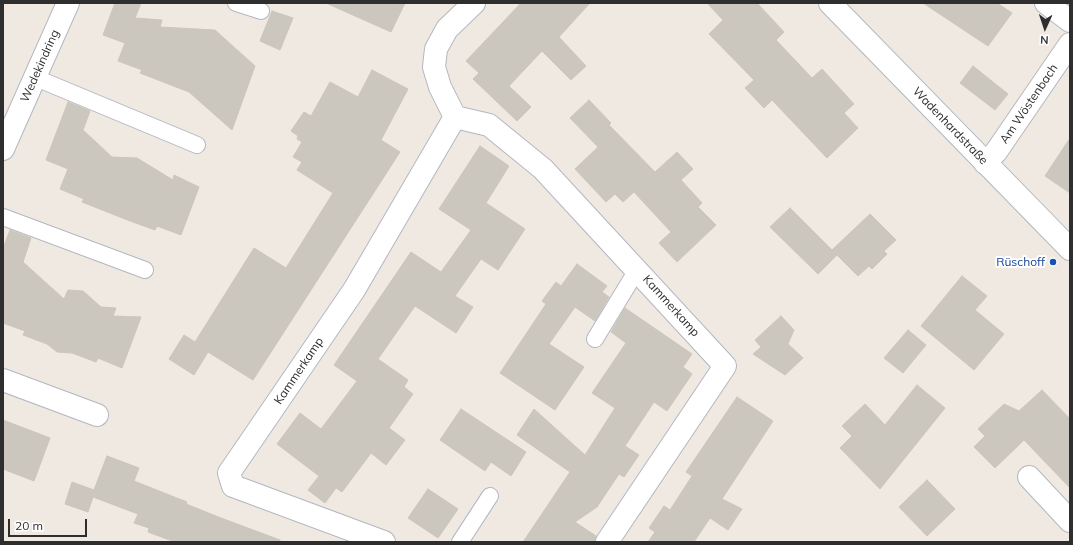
<!DOCTYPE html>
<html>
<head>
<meta charset="utf-8">
<style>
	body { margin:0 }
	#map { position:relative; width:1073px; height:545px; overflow:hidden; background:#efe9e1; font-family:Mulish,sans-serif }
	canvas { display:block }
	.frame { position:absolute; inset:0; border:4px solid #2e2e2e; pointer-events:none }
	.north { position:absolute; left:1025px; top:8px; width:40px; height:40px; -webkit-text-stroke:3px #fff; paint-order:stroke; rotate:183deg; font-size:11px; font-weight:700; line-height:16px; text-align:center; color:#2e2e2e }
	.north::after { content:''; display:block; margin:auto; width:14px; height:18px; background:#2e2e2e; clip-path:polygon(50% 0,100% 100%,50% 72%,0 100%) }
	.scale { position:absolute; left:8px; top:519px; width:79px; height:18px; box-sizing:border-box; border:2px solid #2e2e2e; border-top:0; padding-left:5px; font-size:12px; line-height:14px; white-space:nowrap; color:#2e2e2e; -webkit-text-stroke:3px #fff; paint-order:stroke }
</style>
</head>
<body>
<div id="map">
<canvas width="1073" height="545"></canvas>
<div class="frame"></div>
<div class="north">N</div>
<div class="scale">20 m</div>
</div>
<script>
const ctx = document.querySelector('canvas').getContext('2d');
ctx.lineJoin = 'round';
function paint(path, color) {
  ctx.fillStyle = color;
  ctx.fill(path, 'evenodd');
}
function poly(rows) {
  const path = new Path2D();
  for (const r of rows) {
    path.moveTo(r[0], r[1]);
    for (let i = 2; i < r.length; i += 2) path.lineTo(r[i], r[i + 1]);
  }
  return path;
}
function trace(path, color, width, dash) {
  ctx.strokeStyle = color;
  ctx.lineWidth = width;
  ctx.lineCap = dash ? 'butt' : 'round';
  ctx.setLineDash(dash || []);
  ctx.stroke(path);
}
function drawText(font, color, halo, rows, align = 'center') {
  ctx.font = font + ' Mulish,sans-serif';
  ctx.lineWidth = 4;
  ctx.setLineDash([]);
  ctx.textBaseline = 'middle';
  ctx.strokeStyle = halo;
  ctx.fillStyle = color;
  for (const [text, x, y, turn = 0] of rows) {
    ctx.save();
    ctx.translate(x, y);
    ctx.rotate((+turn || 0) * Math.PI / 180);
    ctx.textAlign = isNaN(turn) ? turn : align;
    if (halo) ctx.strokeText(text, 0, 0);
    ctx.fillText(text, 0, 0);
    ctx.restore();
  }
}
const building = poly([
	[115,3,141,3,135,18,162,20,160,27,215,30,255,66,232,130,189,92,140,73,142,70,118,61,125,43,103,35,115,3],
	[326,3,405,3,391,32,326,3],
	[521,3,590,3,559,37,586,66,571,80,542,51,509,86,531,107,517,121,473,79,479,73,466,61,521,3],
	[707,3,757,3,784,32,776,40,812,78,822,69,854,104,844,113,858,128,827,158,772,100,764,108,745,88,754,80,709,34,723,20,707,3],
	[923,3,997,3,1012,13,988,46,923,3],
	[272,11,293,18,280,50,260,41,272,11],
	[973,66,1008,94,995,110,960,83,973,66],
	[372,70,408,89,381,140,400,152,253,380,208,352,194,375,169,359,184,335,195,342,254,248,286,268,333,193,297,170,302,162,293,157,302,142,297,139,298,136,291,131,304,112,311,116,330,82,358,97,372,70],
	[589,100,611,123,609,125,655,172,677,152,693,169,681,180,702,203,698,207,716,225,677,262,659,243,671,232,634,192,623,202,615,194,606,202,575,169,598,147,570,118,589,100],
	[68,102,90,111,83,130,112,157,137,158,173,180,174,175,199,187,181,235,157,226,155,230,130,221,82,202,84,199,60,189,68,169,46,160,68,102],
	[1070,138,1070,193,1045,176,1070,138],
	[480,146,509,166,486,203,525,229,498,270,481,259,455,296,473,307,456,333,415,306,378,359,408,380,404,387,413,394,389,428,405,440,386,465,371,453,342,492,336,488,325,503,308,490,319,476,277,444,300,413,321,429,357,381,334,365,411,252,441,272,471,230,439,209,480,146],
	[790,208,834,252,832,250,870,214,896,240,884,251,887,254,872,269,869,266,858,276,837,255,818,274,770,227,790,208],
	[10,230,31,238,23,262,64,299,68,290,83,291,101,307,116,308,113,316,141,317,122,368,98,358,96,362,72,353,57,352,47,344,23,335,25,331,3,323,5,308,3,310,3,244,4,246,10,230],
	[577,264,607,286,602,292,609,297,595,321,575,307,549,344,584,367,555,410,500,373,546,304,542,301,556,282,561,286,577,264],
	[962,276,987,296,975,310,1004,334,974,370,921,326,962,276],
	[625,308,692,354,683,367,692,374,667,411,654,402,625,446,639,455,624,477,619,474,597,507,575,522,596,536,595,542,523,542,570,472,517,435,534,409,585,455,615,408,592,393,626,343,611,332,625,308],
	[781,316,794,330,788,344,803,358,785,375,753,354,761,347,755,340,781,316],
	[908,330,926,345,903,373,884,358,908,330],
	[917,385,945,408,880,489,840,448,852,436,842,426,865,404,885,425,917,385],
	[1042,390,1070,419,1070,488,1024,440,995,468,974,447,985,436,978,429,1004,404,1019,411,1042,390],
	[737,397,773,421,722,499,742,509,728,530,710,518,694,542,648,542,655,532,649,528,664,506,670,510,692,476,686,472,737,397],
	[461,409,526,452,511,476,491,462,485,471,440,440,461,409],
	[3,420,50,438,34,481,3,469,3,420],
	[107,456,139,468,134,481,187,502,186,504,221,518,280,540,280,542,175,542,148,532,149,528,134,523,138,514,93,497,88,512,65,504,72,482,94,490,107,456],
	[927,480,955,509,927,536,899,507,927,480],
	[428,489,458,509,438,538,408,518,428,489]
]);
const lane = poly([
	[236,3,261,11],
	[36,78,197,145],
	[3,217,145,270],
	[595,339,637,270],
	[460,542,490,496]
]);
const street = poly([
	[474,3,447,29,436,49,434,67,440,87,455,117,489,125,543,169,725,366,607,542],
	[1046,3,1070,21],
	[3,149,68,3],
	[985,163,996,152,1070,44],
	[3,380,97,415],
	[1029,477,1070,521],
	[384,542,233,486,229,473,354,290,455,117]
]);
const secondary = poly([
	[830,3,1070,249]
]);
const markers = [
	[1053,262,4,"#1a4fb4"]
];
const streetNames = [
	["Wedekindring",40,66,-66],
	["Am Wöstenbach",1029,104,-56],
	["Wadenhardstraße",950,126,46],
	["Kammerkamp",671,306,48],
	["Kammerkamp",299,371,-56]
];
const transitNames = [
	["Rüschoff",1045,262]
];
paint(building, '#cbc7bf');
trace(building, '#cbc5ba', 1);
trace(lane, '#b4b7c1', 18);
trace(street, '#b4b7c1', 24);
trace(secondary, '#b4b7c1', 24);
trace(lane, '#fff', 16);
trace(street, '#fff', 22);
trace(secondary, '#fff', 22);
for (const [x, y, r, color] of markers) {
  const dot = new Path2D();
  dot.arc(x, y, r, 0, 2 * Math.PI);
  ctx.fillStyle = color;
  ctx.fill(dot);
  trace(dot, '#fff', 1.5);
}
drawText('12px', '#2e2e2e', '#fff', streetNames);
drawText('12px', '#164399', '#fff', transitNames, 'right');
</script>
</body>
</html>
